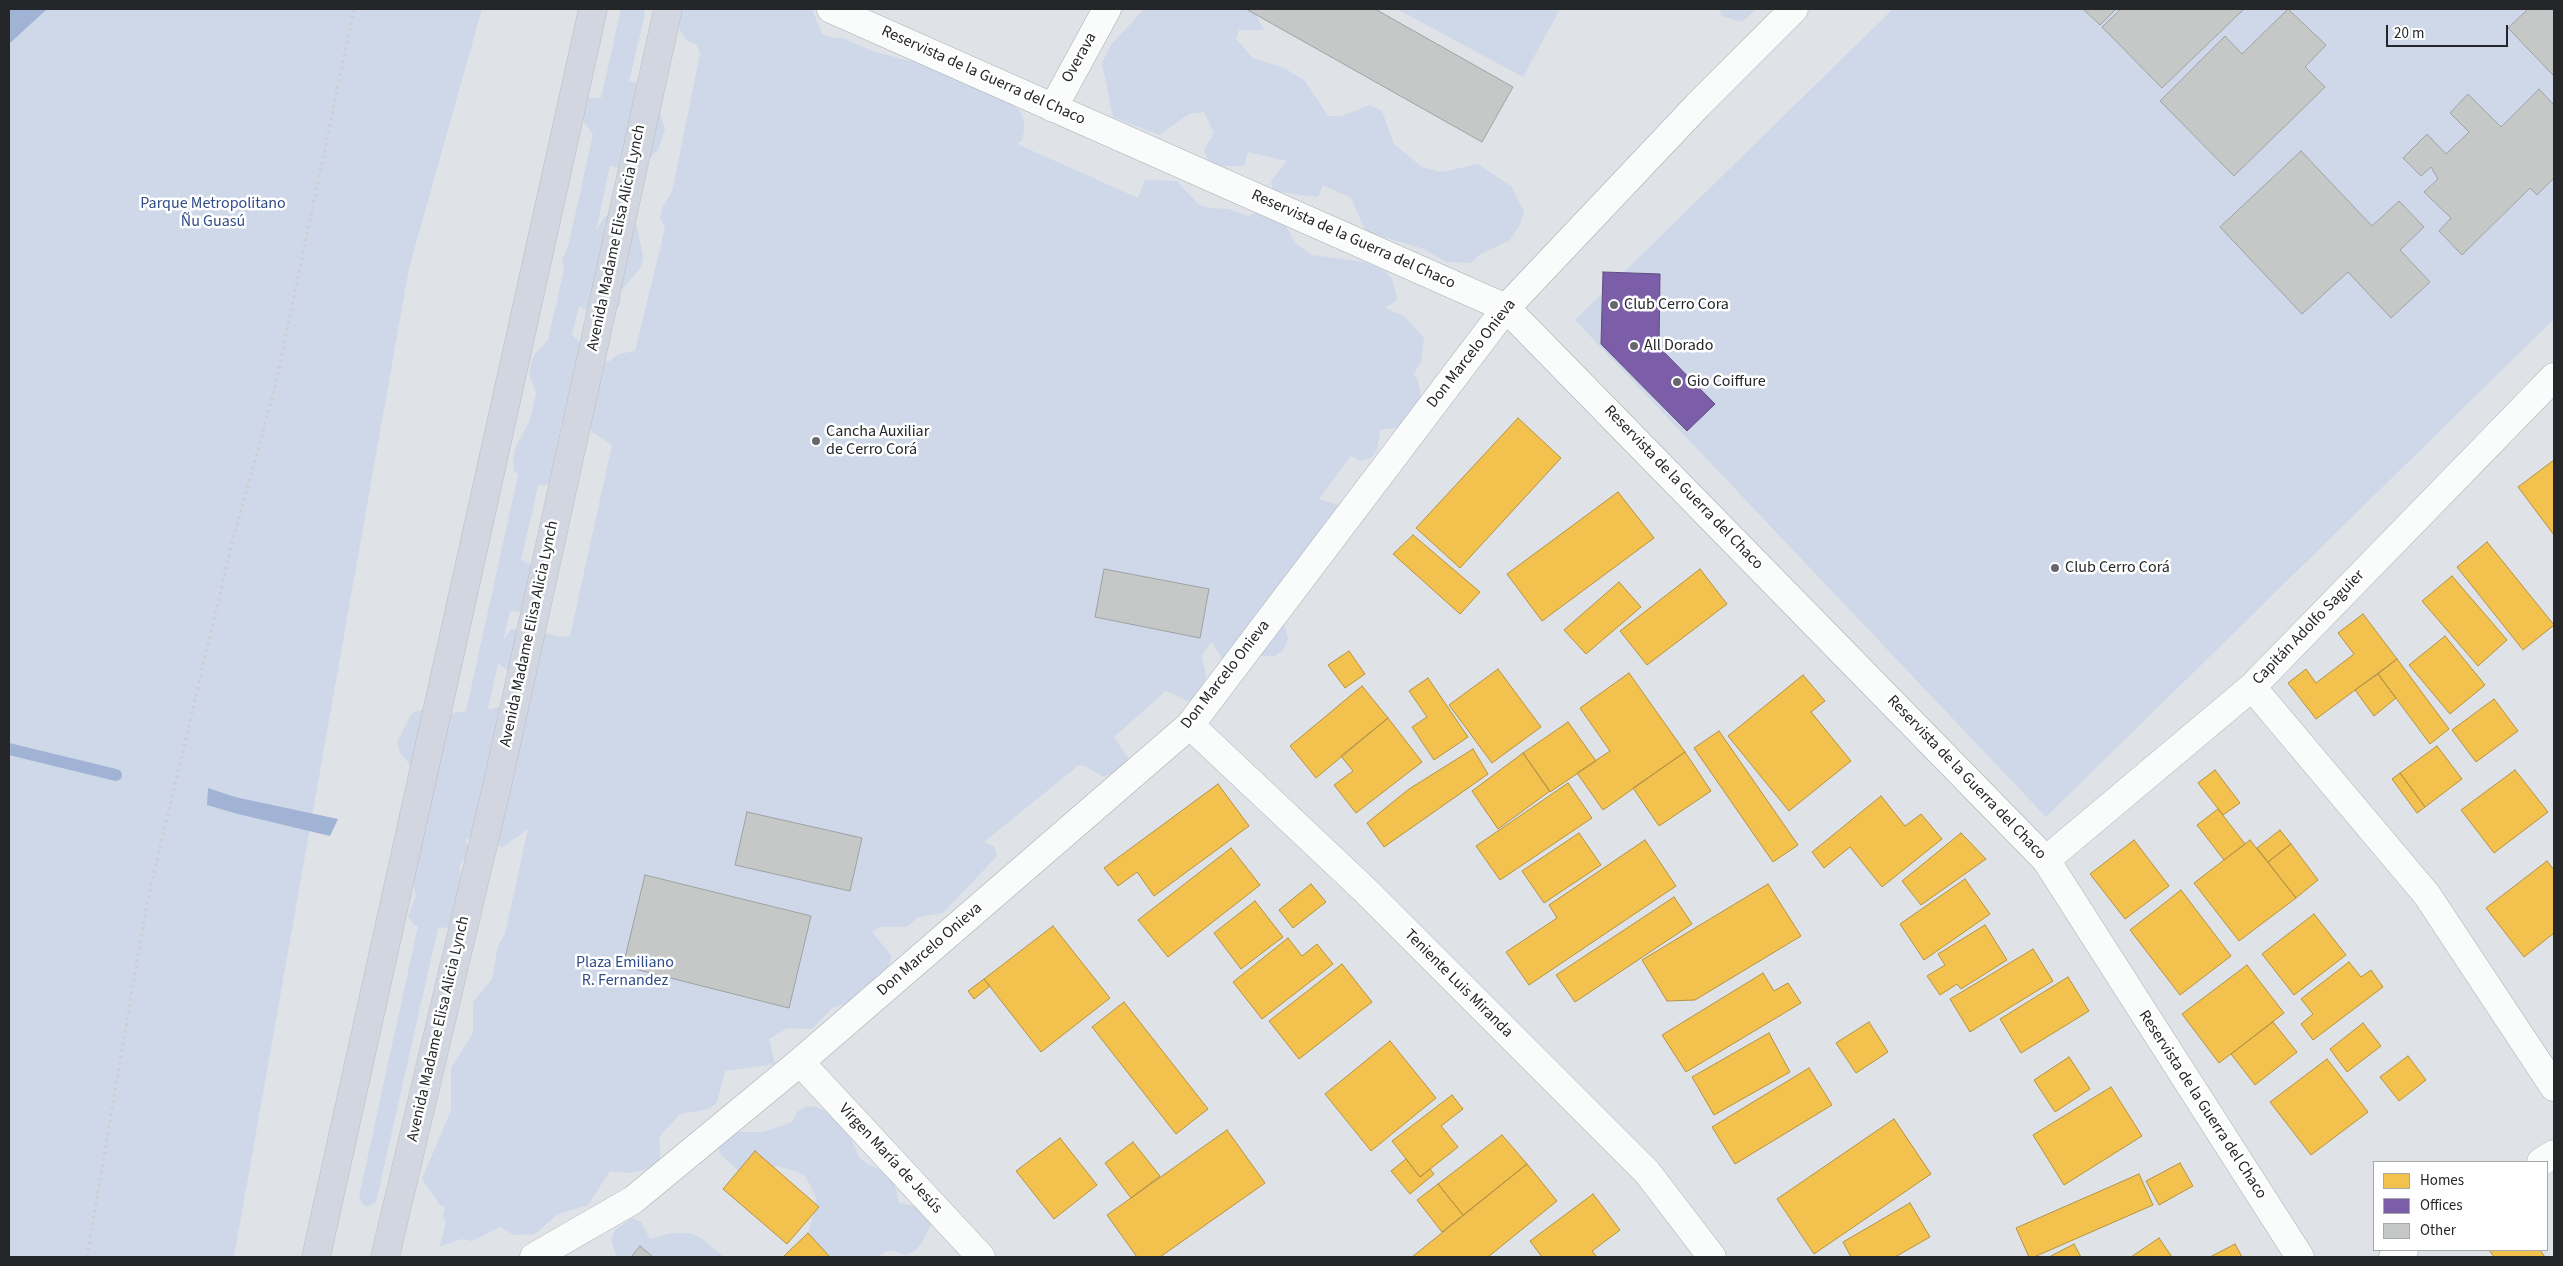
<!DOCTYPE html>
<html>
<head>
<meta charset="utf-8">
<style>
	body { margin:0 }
	#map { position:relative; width:2563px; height:1266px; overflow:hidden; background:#dfe2e6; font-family:"Source Sans 3",sans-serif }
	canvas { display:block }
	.frame { position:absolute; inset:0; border:10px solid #242629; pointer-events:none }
	.legend { position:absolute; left:2373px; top:1161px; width:175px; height:90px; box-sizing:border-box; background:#fff; border:1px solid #a7a8a9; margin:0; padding:6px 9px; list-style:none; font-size:15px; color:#242629 }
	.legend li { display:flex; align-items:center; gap:10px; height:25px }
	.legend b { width:25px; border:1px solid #a7a8a9 }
	.scale { position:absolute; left:2386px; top:25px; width:122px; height:22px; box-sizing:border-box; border:2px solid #242629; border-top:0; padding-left:6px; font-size:15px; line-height:18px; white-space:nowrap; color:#242629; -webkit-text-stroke:4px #fff; paint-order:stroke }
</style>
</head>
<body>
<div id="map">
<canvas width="2563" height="1266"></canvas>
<div class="frame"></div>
<ul class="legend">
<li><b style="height:14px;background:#f2c14e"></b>Homes</li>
<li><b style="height:14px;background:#7b5ea7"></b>Offices</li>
<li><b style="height:14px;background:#c6c8c8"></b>Other</li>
</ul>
<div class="scale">20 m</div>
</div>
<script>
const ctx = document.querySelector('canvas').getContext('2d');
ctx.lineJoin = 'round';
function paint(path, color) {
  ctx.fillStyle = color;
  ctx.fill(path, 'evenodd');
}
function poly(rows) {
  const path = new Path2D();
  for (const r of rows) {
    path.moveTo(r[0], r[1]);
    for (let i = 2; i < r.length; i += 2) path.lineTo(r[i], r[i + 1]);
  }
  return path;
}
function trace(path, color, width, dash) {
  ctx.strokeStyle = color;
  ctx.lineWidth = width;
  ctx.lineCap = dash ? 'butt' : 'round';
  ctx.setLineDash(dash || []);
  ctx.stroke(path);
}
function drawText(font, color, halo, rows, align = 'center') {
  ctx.font = font + ' "Source Sans 3",sans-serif';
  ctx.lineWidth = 5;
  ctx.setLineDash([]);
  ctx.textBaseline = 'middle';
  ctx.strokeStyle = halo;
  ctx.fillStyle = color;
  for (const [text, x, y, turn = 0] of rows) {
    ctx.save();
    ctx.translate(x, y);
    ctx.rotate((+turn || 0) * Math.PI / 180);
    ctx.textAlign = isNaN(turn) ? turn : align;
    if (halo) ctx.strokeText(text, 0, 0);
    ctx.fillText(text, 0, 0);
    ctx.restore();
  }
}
const green = poly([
	[9,9,482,9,409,268,234,1257,9,1257],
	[621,9,643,9,645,14,629,81,640,84,656,99,665,130,658,150,632,173,610,165,596,231,604,218,612,211,631,219,637,227,643,257,641,267,620,292,621,302,616,310,608,316,596,316,579,306,572,335,600,362,610,361,619,354,635,351,663,236,665,228,660,218,662,208,672,192,700,54,697,45,686,40,680,30,679,19,682,9,812,9,822,34,832,38,843,38,872,51,909,61,920,59,964,84,1005,97,1020,111,1024,120,1024,131,1022,140,1017,144,1138,198,1145,180,1177,181,1198,204,1208,208,1229,209,1248,216,1258,212,1285,224,1295,243,1312,255,1365,262,1385,271,1392,279,1397,299,1389,306,1384,307,1405,317,1424,338,1421,363,1413,374,1418,380,1422,402,1401,427,1380,430,1377,450,1371,458,1361,461,1351,456,1319,499,1344,507,1280,609,1288,639,1283,650,1275,656,1254,656,1225,664,1212,642,1202,655,1206,676,1200,696,1190,702,1166,691,1114,737,1128,758,1122,768,1104,777,1085,766,1079,765,984,842,994,846,997,856,943,913,919,917,906,927,879,927,872,932,892,956,885,974,861,989,854,1003,833,1007,812,1029,787,1028,769,1039,775,1064,725,1071,717,1102,709,1109,680,1114,659,1137,661,1166,630,1173,610,1171,588,1205,558,1214,535,1234,514,1235,500,1227,472,1241,462,1239,440,1246,446,1222,443,1216,445,1207,440,1205,422,1179,451,1110,451,1068,473,1033,473,1002,492,979,498,946,505,934,528,829,503,847,474,836,465,840,471,849,459,867,471,897,456,927,438,928,376,1202,368,1207,363,1205,359,1197,418,926,414,925,408,916,416,896,408,862,428,825,419,801,421,777,400,753,397,742,412,713,433,706,452,713,466,711,518,475,514,471,513,460,515,449,530,420,536,393,529,374,531,363,535,354,548,340,564,269,562,260,568,247,593,134,580,117,584,98,601,98],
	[578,416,592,432,612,445,570,636,562,637,521,628,510,630,503,641,510,611,526,612,537,568,521,560,538,486,551,484,561,424,568,417],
	[498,663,513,675,505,678,512,687,506,706,488,709],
	[1144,9,1253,9,1264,30,1239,30,1236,39,1253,58,1284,68,1305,81,1328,116,1342,116,1370,105,1382,111,1394,144,1422,167,1442,172,1478,164,1512,187,1524,212,1520,224,1510,240,1479,255,1471,263,1446,262,1424,249,1366,232,1351,198,1323,185,1318,197,1273,191,1271,181,1287,161,1248,152,1244,166,1211,166,1204,150,1214,133,1204,112,1189,114,1159,135,1113,117,1102,63,1111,45],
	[1397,9,1560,9,1523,77],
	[1720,9,1756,9,1742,22,1721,16],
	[1893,9,2554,9,2554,319,2046,817,1575,320],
	[806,1106,816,1107,827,1112,845,1126,859,1157,867,1164,888,1173,894,1181,899,1203,919,1207,932,1222,923,1241,915,1251,905,1255,896,1251,886,1251,878,1257,821,1257,810,1240,809,1229,815,1209,816,1197,806,1177,796,1171,776,1166,745,1177,721,1155,717,1145,731,1132,763,1132,792,1122,797,1112],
	[632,1218,641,1222,650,1239,671,1233,690,1233,701,1238,724,1257,617,1257,611,1240,615,1230]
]);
const water = poly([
	[11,9,47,9,9,44,9,11],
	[208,788,235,797,338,819,330,836,238,814,207,805]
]);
const homes = poly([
	[1518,418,1561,458,1460,568,1416,528,1518,418],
	[2554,460,2554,535,2518,487,2554,460],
	[1618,492,1654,538,1542,621,1507,574,1618,492],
	[1413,535,1480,592,1460,614,1393,554,1413,535],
	[2487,542,2554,625,2523,650,2457,567,2487,542],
	[1700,569,1727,604,1647,665,1620,631,1700,569],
	[2452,576,2507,640,2478,666,2422,601,2452,576],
	[1619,582,1641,607,1586,654,1564,630,1619,582],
	[2363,614,2397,659,2316,719,2288,683,2306,669,2316,683,2354,654,2338,633,2363,614],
	[2445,636,2485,685,2450,714,2409,665,2445,636],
	[1349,651,1365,674,1345,688,1328,665,1349,651],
	[2397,659,2449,729,2430,744,2378,674,2397,659],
	[1498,669,1541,727,1492,763,1449,705,1498,669],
	[1629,673,1685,752,1603,810,1577,773,1610,751,1580,708,1629,673],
	[2378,674,2396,698,2374,716,2355,690,2378,674],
	[1803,675,1825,701,1811,712,1851,761,1789,811,1728,736,1803,675],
	[1428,678,1468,737,1434,760,1412,727,1427,717,1409,691,1428,678],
	[1362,686,1388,718,1316,778,1290,746,1362,686],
	[2494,699,2518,731,2476,762,2452,730,2494,699],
	[1388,718,1422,762,1356,813,1334,785,1353,771,1341,756,1388,718],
	[1568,722,1596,761,1550,792,1523,753,1568,722],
	[1719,731,1798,845,1773,862,1694,748,1719,731],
	[2437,746,2462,779,2425,807,2400,773,2437,746],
	[1473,749,1488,774,1384,847,1367,823,1409,789,1473,749],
	[1685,752,1711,791,1659,826,1633,788,1685,752],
	[1523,753,1550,791,1498,829,1472,791,1523,753],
	[2215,770,2240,803,2223,815,2198,783,2215,770],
	[2515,770,2548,812,2494,853,2461,810,2515,770],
	[2400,773,2425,807,2417,813,2392,779,2400,773],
	[1568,783,1592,818,1500,880,1476,846,1568,783],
	[1218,784,1249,826,1154,896,1137,872,1118,886,1104,868,1218,784],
	[1881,796,1905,826,1921,814,1942,839,1882,887,1850,847,1824,868,1812,852,1881,796],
	[2218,809,2245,844,2224,860,2197,825,2218,809],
	[2280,830,2291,844,2268,862,2257,848,2280,830],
	[1579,833,1601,865,1544,903,1522,871,1579,833],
	[1961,833,1986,859,1921,905,1902,881,1961,833],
	[1645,840,1676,886,1529,985,1506,952,1557,918,1549,905,1645,840],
	[2134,840,2169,886,2125,919,2090,874,2134,840],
	[2250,840,2296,898,2239,941,2194,883,2250,840],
	[2291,844,2318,880,2296,898,2268,862,2291,844],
	[1231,848,1260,885,1168,957,1138,920,1231,848],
	[2547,861,2554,870,2554,933,2524,957,2486,908,2547,861],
	[1965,879,1990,914,1924,960,1900,924,1965,879],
	[1311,884,1326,902,1293,928,1279,910,1311,884],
	[1768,884,1801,936,1695,1000,1667,1001,1642,960,1768,884],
	[2181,890,2231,956,2180,995,2130,930,2181,890],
	[1674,897,1692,924,1575,1002,1556,975,1674,897],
	[1255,901,1283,937,1241,969,1214,933,1255,901],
	[2314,914,2346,955,2294,995,2262,954,2314,914],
	[1985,925,2007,960,1961,989,1957,984,1940,995,1927,976,1945,965,1938,954,1985,925],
	[1053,926,1110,998,1041,1052,984,979,1053,926],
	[1288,938,1302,956,1317,944,1333,964,1262,1019,1233,982,1288,938],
	[2033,949,2053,981,1970,1032,1950,999,2033,949],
	[2349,962,2361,977,2371,970,2383,987,2313,1040,2301,1024,2313,1014,2301,999,2349,962],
	[1342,964,1372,1002,1299,1059,1269,1021,1342,964],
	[2247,965,2284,1013,2219,1063,2182,1014,2247,965],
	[1763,973,1774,991,1788,983,1801,1003,1686,1072,1662,1035,1763,973],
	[2068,977,2089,1011,2021,1053,2000,1019,2068,977],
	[984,979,990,986,974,999,968,991,984,979],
	[1124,1002,1208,1109,1176,1134,1092,1027,1124,1002],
	[1869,1022,1888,1052,1856,1073,1836,1043,1869,1022],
	[2273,1022,2297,1052,2255,1085,2231,1054,2273,1022],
	[2363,1023,2381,1046,2347,1072,2330,1049,2363,1023],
	[1769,1033,1790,1072,1714,1115,1692,1077,1769,1033],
	[1390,1041,1436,1098,1371,1151,1325,1094,1390,1041],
	[2408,1056,2426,1080,2399,1101,2380,1077,2408,1056],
	[2069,1057,2090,1089,2055,1112,2034,1080,2069,1057],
	[2327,1059,2368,1112,2311,1155,2270,1102,2327,1059],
	[1809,1068,1832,1105,1735,1164,1712,1127,1809,1068],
	[2111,1087,2142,1136,2064,1185,2033,1135,2111,1087],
	[1452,1095,1463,1109,1441,1126,1458,1147,1420,1177,1392,1141,1452,1095],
	[1894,1119,1931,1174,1814,1254,1777,1199,1894,1119],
	[1227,1130,1265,1183,1160,1257,1137,1257,1107,1215,1227,1130],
	[1502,1135,1527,1164,1463,1215,1438,1184,1502,1135],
	[1060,1138,1097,1185,1054,1219,1016,1171,1060,1138],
	[1133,1142,1160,1176,1131,1198,1105,1163,1133,1142],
	[755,1151,819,1207,787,1244,723,1189,755,1151],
	[1406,1159,1420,1177,1430,1169,1434,1174,1410,1194,1391,1171,1406,1159],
	[2180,1163,2193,1186,2159,1205,2146,1181,2180,1163],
	[1527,1164,1557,1201,1488,1257,1412,1257,1527,1164],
	[2139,1174,2153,1205,2034,1257,2029,1257,2016,1228,2139,1174],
	[1438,1184,1463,1215,1442,1232,1417,1200,1438,1184],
	[1593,1194,1620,1230,1592,1251,1597,1257,1542,1257,1530,1241,1593,1194],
	[1910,1203,1930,1237,1895,1257,1851,1257,1843,1242,1910,1203],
	[808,1233,830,1257,783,1257,808,1233],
	[2159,1238,2172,1257,2131,1257,2159,1238],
	[2074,1244,2081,1257,2049,1257,2074,1244],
	[2235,1244,2242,1257,2210,1257,2235,1244],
	[2489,1250,2540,1250,2545,1257,2494,1257,2489,1250]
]);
const offices = poly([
	[1603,272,1660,274,1659,347,1715,404,1687,431,1601,344,1603,272]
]);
const stream = poly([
	[9,749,116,775]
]);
const building = poly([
	[1246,9,1375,9,1513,87,1482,142,1246,9],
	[2083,9,2116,9,2100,25,2083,9],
	[2121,9,2244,9,2162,88,2102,27,2121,9],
	[2288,9,2326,45,2305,67,2325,87,2234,176,2160,101,2225,36,2242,54,2288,9],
	[2528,9,2554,9,2554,76,2508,28,2528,9],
	[2539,89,2554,105,2554,178,2537,195,2530,188,2462,255,2439,231,2451,218,2424,192,2438,179,2431,167,2421,176,2403,158,2427,134,2446,154,2469,132,2450,113,2468,94,2501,127,2539,89],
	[2301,151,2372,226,2399,201,2424,227,2400,250,2430,282,2391,318,2348,272,2302,314,2220,227,2301,151],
	[1104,569,1209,589,1200,638,1095,617,1104,569],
	[747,812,862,838,850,891,735,865,747,812],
	[645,875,811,916,789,1008,623,966,645,875],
	[640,1246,653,1257,631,1257,640,1246]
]);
const path = poly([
	[87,1257,147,903,232,543,274,392,354,9]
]);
const street = poly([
	[831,9,1506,308,2046,860,2300,1257],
	[1053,108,1107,9],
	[2252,687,2427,895,2554,1087],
	[1190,725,1365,890,1647,1172,1712,1257],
	[2046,860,2252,687,2554,377],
	[800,1062,981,1257],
	[2541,1162,2554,1154],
	[534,1257,633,1200,800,1062,1190,725,1506,308,1697,106,1794,9],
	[2393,1257,2404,1250]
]);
const highway = poly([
	[316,1257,593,9],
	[385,1257,497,786,668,9]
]);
const markers = [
	[1614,305,5,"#65686b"],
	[1634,346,5,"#65686b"],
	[1677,382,5,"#65686b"],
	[816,441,5,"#65686b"],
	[2055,568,5,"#65686b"]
];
const streetNames = [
	["Overava",1080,58,-61],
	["Reservista de la Guerra del Chaco",983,76,24],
	["Avenida Madame Elisa Alicia Lynch",617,238,-78],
	["Reservista de la Guerra del Chaco",1353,240,24],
	["Don Marcelo Onieva",1472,354,-52],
	["Reservista de la Guerra del Chaco",1683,488,46],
	["Capitán Adolfo Saguier",2309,628,-46],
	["Avenida Madame Elisa Alicia Lynch",530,634,-78],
	["Don Marcelo Onieva",1226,675,-52],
	["Reservista de la Guerra del Chaco",1966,778,46],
	["Don Marcelo Onieva",930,950,-41],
	["Teniente Luis Miranda",1458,984,45],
	["Avenida Madame Elisa Alicia Lynch",439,1029,-77],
	["Reservista de la Guerra del Chaco",2202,1105,57],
	["Virgen María de Jesús",890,1159,47]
];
const parkNames = [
	["Parque Metropolitano",213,204],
	["Ñu Guasú",213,222],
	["Plaza Emiliano",625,963],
	["R. Fernandez",625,981]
];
const poiNames = [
	["Club Cerro Cora",1624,305],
	["All Dorado",1644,346],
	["Gio Coiffure",1687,382],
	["Cancha Auxiliar",826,432],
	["de Cerro Corá",826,450],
	["Club Cerro Corá",2065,568]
];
paint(green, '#ced8e9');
paint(water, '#a1b3d4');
paint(homes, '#f2c14e');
trace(homes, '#b49243', 1);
paint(offices, '#7b5ea7');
trace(offices, '#614d81', 1);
trace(stream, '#a1b3d4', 12);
paint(building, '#c6c8c8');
trace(building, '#9fa2a2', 1);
trace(street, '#abadb0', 29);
trace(highway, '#bcbdbf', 29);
trace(path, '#cdced0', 3, [2.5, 4]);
trace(street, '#fafbfb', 28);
trace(highway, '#d1d6e0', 28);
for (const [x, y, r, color] of markers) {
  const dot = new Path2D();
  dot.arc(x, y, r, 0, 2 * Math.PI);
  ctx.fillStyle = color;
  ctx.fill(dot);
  trace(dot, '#fff', 2);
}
drawText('16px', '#242629', '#fff', streetNames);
drawText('16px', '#314c87', '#fff', parkNames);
drawText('16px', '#242629', '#fff', poiNames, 'left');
</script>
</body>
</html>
